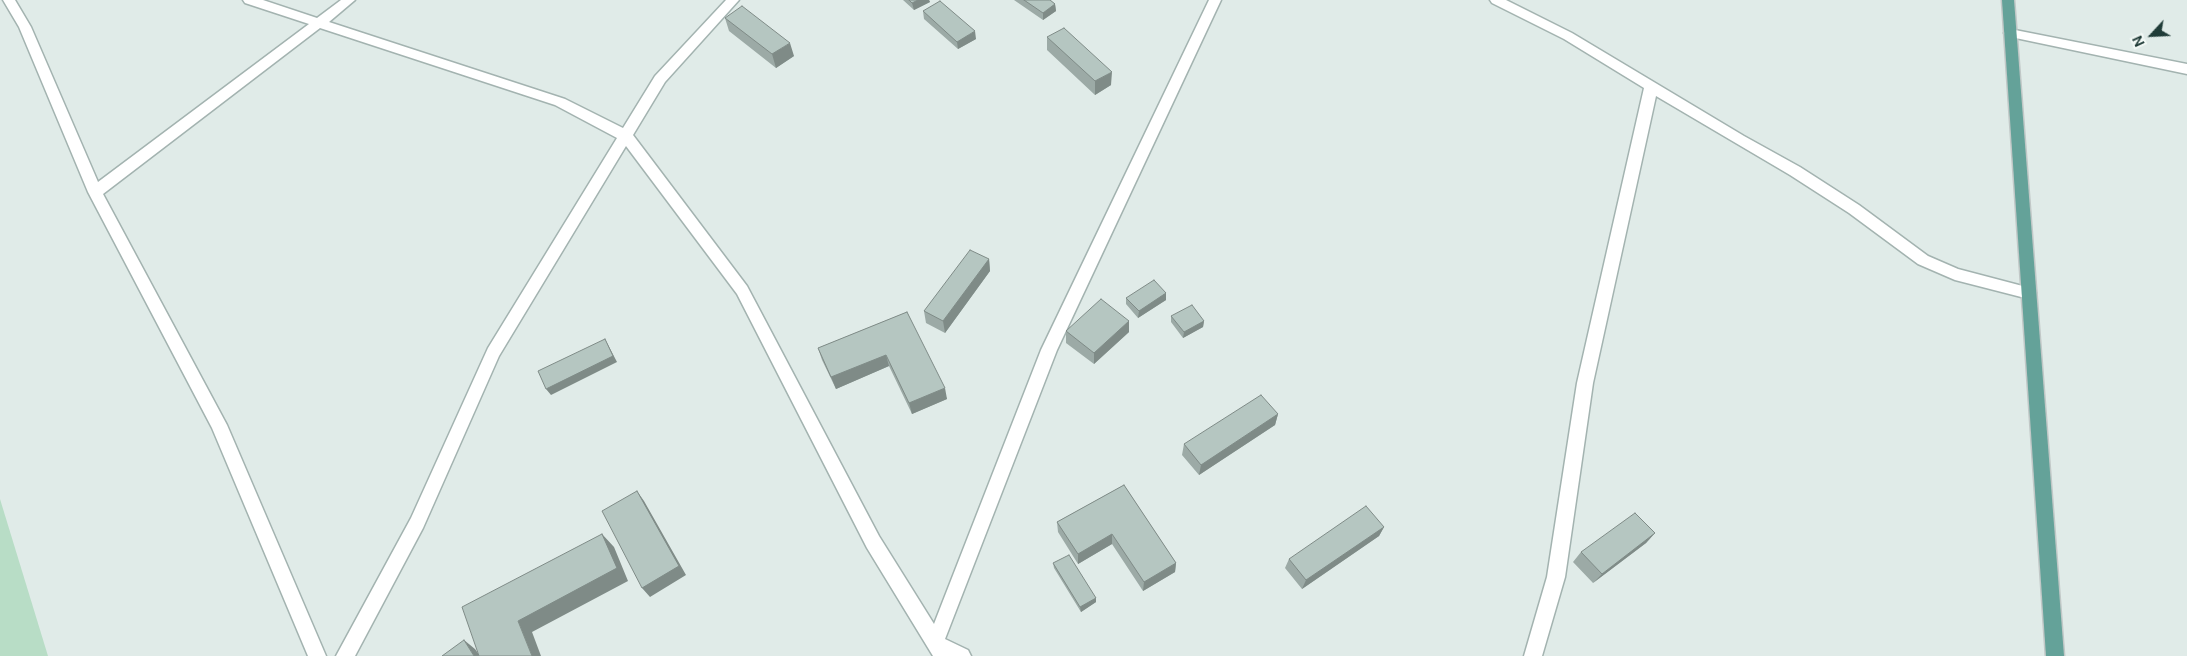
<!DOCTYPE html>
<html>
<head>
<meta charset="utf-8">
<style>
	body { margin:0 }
	#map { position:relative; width:2187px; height:656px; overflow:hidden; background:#e0ebe8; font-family:"DM Sans",sans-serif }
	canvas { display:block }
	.north { position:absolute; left:2127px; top:10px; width:50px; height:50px; -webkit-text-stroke:4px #f1f8f5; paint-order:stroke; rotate:245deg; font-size:14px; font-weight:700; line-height:20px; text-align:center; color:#203c38 }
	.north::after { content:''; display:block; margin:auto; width:18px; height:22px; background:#203c38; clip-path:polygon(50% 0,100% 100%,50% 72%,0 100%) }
</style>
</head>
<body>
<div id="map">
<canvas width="2187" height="656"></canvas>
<div class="north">N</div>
</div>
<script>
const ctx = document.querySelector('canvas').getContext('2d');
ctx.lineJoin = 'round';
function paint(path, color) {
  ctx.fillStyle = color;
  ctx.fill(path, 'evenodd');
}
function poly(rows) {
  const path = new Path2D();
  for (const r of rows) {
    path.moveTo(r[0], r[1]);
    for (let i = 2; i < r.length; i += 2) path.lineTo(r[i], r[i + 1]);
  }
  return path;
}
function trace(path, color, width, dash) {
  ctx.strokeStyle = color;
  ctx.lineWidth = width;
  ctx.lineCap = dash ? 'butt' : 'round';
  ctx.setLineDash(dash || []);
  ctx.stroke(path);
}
const green = poly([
	[0,499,48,656,0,656]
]);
const minor = poly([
	[3,0,15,0,31,27,98,182,309,24,245,3,243,0,263,0,317,18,341,0,355,0,329,22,565,99,623,128,655,76,726,0,739,0,665,82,633,135,747,286,879,536,934,624,1041,350,1209,0,1221,0,1057,350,945,639,968,650,971,656,933,656,867,548,737,294,626,146,499,356,423,528,355,656,336,656,411,518,488,348,617,138,555,105,320,28,103,194,227,425,326,656,308,656,212,428,88,192,19,27,3,0],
	[1490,0,1506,0,1572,33,1744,136,1800,167,1859,205,1928,256,1958,269,2034,289,2036,293,2034,297,2029,299,1955,280,1918,264,1849,213,1790,175,1656,96,1593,383,1565,577,1542,656,1524,656,1547,577,1577,383,1644,88,1564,39,1492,3,1490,0],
	[2010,29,2187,64,2187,74,2006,36,2004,33,2006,30,2010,29]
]);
const major = poly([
	[2002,0,2014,0,2064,656,2046,656,2002,0]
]);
const wall = poly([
	[903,0,929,0,930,2,914,10],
	[1014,0,1050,0,1055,4,1056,11,1043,20],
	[923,11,976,39,958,49,924,19],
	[725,18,794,56,776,68,729,31],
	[1047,37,1111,85,1095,95,1047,50],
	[989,259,990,271,945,333,926,323,924,311],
	[1166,293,1166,300,1138,318,1126,304,1126,298],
	[907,312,947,399,912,414,889,366,836,389,822,360,818,348],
	[1171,316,1204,321,1203,327,1183,338,1171,322],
	[1129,321,1129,332,1094,364,1066,343,1066,331],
	[1278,414,1275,425,1199,475,1182,455,1184,444],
	[1124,485,1176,563,1175,572,1143,591,1112,544,1078,564,1058,532,1057,522],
	[1384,527,1379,536,1302,589,1285,568,1289,559],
	[1655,533,1646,543,1593,583,1573,562,1581,552],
	[1053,563,1096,598,1096,602,1081,612,1054,568]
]);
const shadedWall = poly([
	[918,0,929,0,930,2,914,10,912,3],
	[1055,4,1056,11,1043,20,1043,13],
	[975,31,976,39,958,49,957,42],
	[790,43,794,56,776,68,772,54],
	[1112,72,1111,85,1095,95,1095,81],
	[989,259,990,271,945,333,943,321],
	[1166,293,1166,300,1138,318,1139,311],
	[1129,321,1129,332,1094,364,1094,353],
	[1204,321,1203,327,1183,338,1184,332],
	[605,339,617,362,551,395,546,389],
	[886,355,889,366,836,389,831,377],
	[945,388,947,399,912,414,909,403],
	[1278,414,1275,425,1199,475,1201,465],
	[637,491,644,501,686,575,650,597,642,588],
	[1384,527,1379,536,1302,589,1306,580],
	[1655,533,1646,543,1593,583,1602,574],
	[602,534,614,547,628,581,532,632,541,656,532,656,518,621],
	[1112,534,1112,544,1078,564,1078,554],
	[1176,563,1175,572,1143,591,1144,582],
	[1096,598,1096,602,1081,612,1080,607],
	[464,640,475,649,480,656,474,656]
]);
const building = poly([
	[909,0,918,0,912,3,909,0],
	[1024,0,1050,0,1055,4,1043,13,1024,0],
	[940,1,975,31,957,42,923,11,940,1],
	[742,6,790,43,772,54,725,18,742,6],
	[1064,28,1112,72,1095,81,1047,37,1064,28],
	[970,250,989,259,943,321,924,311,970,250],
	[1154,280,1166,293,1139,311,1126,298,1154,280],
	[1101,299,1129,321,1094,353,1066,331,1101,299],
	[1192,305,1204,321,1184,332,1171,316,1192,305],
	[907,312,945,388,909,403,886,355,831,377,818,348,907,312],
	[605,339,613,356,546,389,538,371,605,339],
	[1261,395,1278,414,1201,465,1184,444,1261,395],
	[1124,485,1176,563,1144,582,1112,534,1078,554,1057,522,1124,485],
	[637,491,679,566,642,588,602,511,637,491],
	[1366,506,1384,527,1306,580,1289,559,1366,506],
	[1635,513,1655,533,1602,574,1581,552,1635,513],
	[602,534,617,568,518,621,532,656,479,656,462,607,602,534],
	[1069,555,1096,598,1080,607,1053,563,1069,555],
	[464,640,474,656,442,656,464,640]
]);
paint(green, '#b8ddc6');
trace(minor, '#a3b3b0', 3);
trace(major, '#c1c8c7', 3);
paint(minor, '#fff');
paint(major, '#64a299');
paint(wall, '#9caaa6');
paint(shadedWall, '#7f8b87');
paint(building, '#b5c6c1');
trace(building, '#7f8b87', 1);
</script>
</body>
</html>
